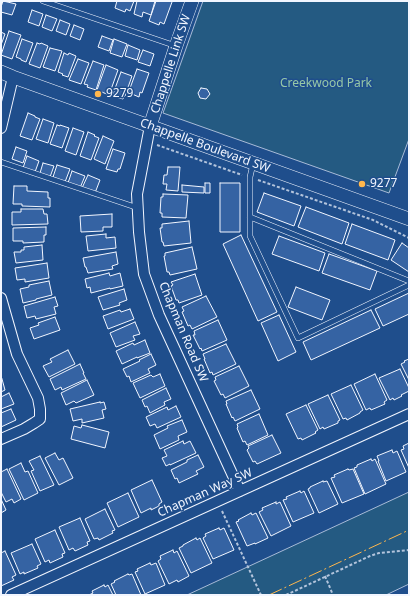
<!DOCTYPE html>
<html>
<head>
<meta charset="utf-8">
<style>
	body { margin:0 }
	#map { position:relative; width:410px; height:596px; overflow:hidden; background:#1f4e8c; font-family:"Noto Sans",sans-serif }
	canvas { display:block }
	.frame { position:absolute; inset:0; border:2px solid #f2f6ff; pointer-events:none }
</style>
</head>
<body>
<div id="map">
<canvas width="410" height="596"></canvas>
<div class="frame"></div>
</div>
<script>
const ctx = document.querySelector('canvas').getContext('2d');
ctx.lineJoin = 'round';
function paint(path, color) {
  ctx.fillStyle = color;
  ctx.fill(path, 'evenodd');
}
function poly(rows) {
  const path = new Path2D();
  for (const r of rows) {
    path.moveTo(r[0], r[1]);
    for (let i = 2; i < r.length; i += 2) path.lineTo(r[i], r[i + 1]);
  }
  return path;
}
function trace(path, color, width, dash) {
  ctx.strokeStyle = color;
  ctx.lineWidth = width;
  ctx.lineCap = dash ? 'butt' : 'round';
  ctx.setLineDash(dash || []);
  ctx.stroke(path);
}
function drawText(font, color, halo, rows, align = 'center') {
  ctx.font = font + ' "Noto Sans",sans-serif';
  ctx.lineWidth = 3;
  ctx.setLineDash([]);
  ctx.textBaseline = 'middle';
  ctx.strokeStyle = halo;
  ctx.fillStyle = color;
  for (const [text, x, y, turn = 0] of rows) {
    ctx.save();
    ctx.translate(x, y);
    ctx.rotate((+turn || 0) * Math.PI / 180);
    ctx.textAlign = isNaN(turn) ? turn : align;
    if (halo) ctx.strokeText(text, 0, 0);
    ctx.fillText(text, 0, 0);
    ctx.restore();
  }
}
const green = poly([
	[203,1,409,1,409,139,389,193,163,113,203,1],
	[409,492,409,584,386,595,187,595,409,492]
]);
const building = poly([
	[3,1,16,4,12,15,1,12,1,7,3,1],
	[117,1,134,1,130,11,126,9,125,12,115,8,117,1],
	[137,1,155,1,151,15,143,12,142,17,134,14,137,1],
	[156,1,171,1,172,2,164,24,160,22,159,25,149,21,156,1],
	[32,10,43,14,39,26,28,22,32,10],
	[46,15,57,19,52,31,42,27,46,15],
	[60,20,70,24,66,35,56,31,60,20],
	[74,25,84,29,80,40,70,36,74,25],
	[9,31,21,35,12,59,1,55,9,31],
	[1,32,5,34,1,45,1,32],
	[102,36,113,40,109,51,98,47,102,36],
	[22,39,33,43,26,62,21,60,21,59,16,57,22,39],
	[114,39,127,44,122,57,110,53,114,39],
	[37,43,40,44,41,43,48,46,40,68,29,64,37,43],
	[128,45,140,50,137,60,125,56,128,45],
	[50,48,62,51,55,71,43,67,50,48],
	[143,50,154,54,150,66,138,62,143,50],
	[64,53,68,55,69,53,76,56,68,77,62,75,63,74,58,72,64,53],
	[78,59,89,63,81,84,69,80,78,59],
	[93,61,104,65,96,90,87,87,88,85,84,84,93,61],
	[106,65,118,70,109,95,97,90,106,65],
	[137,69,149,73,142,93,140,92,139,97,132,94,132,93,129,91,137,69],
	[121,72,132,76,125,96,124,96,123,99,116,97,117,95,113,94,121,72],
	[201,88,207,89,210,94,206,99,200,98,198,93,201,88],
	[28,113,35,116,35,117,40,119,32,140,20,136,28,113],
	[43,119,54,123,48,143,36,139,43,119],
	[57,125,60,126,60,125,69,128,62,148,50,144,57,125],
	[73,128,84,132,76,155,65,151,73,128],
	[88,132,95,135,94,136,99,138,91,160,80,156,88,132],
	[103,136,114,141,105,164,94,159,103,136],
	[16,147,27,151,23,163,12,159,16,147],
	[113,149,125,153,120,169,118,169,117,172,106,169,113,149],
	[27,156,39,161,35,172,23,168,27,156],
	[43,163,54,166,50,177,40,173,43,163],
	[57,165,70,169,65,182,53,177,57,165],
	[168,167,180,167,178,191,166,190,167,184,163,184,164,175,167,175,168,167],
	[72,171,85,176,80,188,68,183,72,171],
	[88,175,100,180,95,193,82,188,88,175],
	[205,183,210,183,210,193,205,193,205,183],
	[220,183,240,183,240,232,220,232,220,183],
	[182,185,204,187,204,193,182,192,182,185],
	[14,186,27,186,27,191,48,192,48,198,50,198,50,207,22,206,22,204,13,204,14,186],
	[264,193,301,206,294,226,257,212,264,193],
	[163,194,188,195,186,218,162,217,162,213,160,213,161,197,163,197,163,194],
	[306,207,349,223,342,244,298,227,306,207],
	[21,209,43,209,44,214,47,214,48,224,12,225,12,212,21,212,21,209],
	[112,214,112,227,103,227,103,231,81,232,80,216,112,214],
	[189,221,191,243,164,246,163,242,162,242,160,228,162,228,162,224,189,221],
	[352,224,395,240,388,260,345,244,352,224],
	[46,227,46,235,44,235,44,242,23,243,23,241,13,241,13,228,46,227],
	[106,234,106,238,115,237,116,248,88,251,86,236,106,234],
	[241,235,277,312,258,321,223,244,241,235],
	[279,236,325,253,319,271,272,254,279,236],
	[402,243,409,248,409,272,391,260,402,243],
	[42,245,43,260,16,263,14,252,21,252,21,250,24,250,24,247,42,245],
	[192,247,197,269,170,275,169,272,167,272,164,256,165,256,165,253,192,247],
	[116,252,118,264,112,266,113,269,88,273,86,267,85,267,83,258,116,252],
	[329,254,377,271,370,290,322,273,329,254],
	[47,263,49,278,25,282,25,279,17,280,15,268,47,263],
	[109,273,110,276,120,273,123,286,110,289,110,288,91,293,90,287,87,288,85,279,109,273],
	[195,274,202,295,179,303,178,300,176,300,171,286,173,285,171,282,195,274],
	[49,281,52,295,36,299,36,300,23,303,20,289,29,287,29,285,49,281],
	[296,287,330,300,322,320,288,307,296,287],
	[124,289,127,300,119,303,120,305,103,310,98,297,124,289],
	[409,293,409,314,383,326,375,309,409,293],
	[206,296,217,317,192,329,190,325,188,326,182,312,184,311,182,307,206,296],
	[55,297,58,306,54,307,56,314,36,319,35,316,27,318,24,306,55,297],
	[130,309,134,319,108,329,103,316,120,310,121,312,130,309],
	[371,310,380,328,311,360,303,342,371,310],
	[279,315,296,352,278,361,261,323,279,315],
	[55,317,60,330,34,339,30,328,39,325,38,323,55,317],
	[218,320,227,340,202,351,201,348,200,349,193,335,195,335,194,331,218,320],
	[135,322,140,334,133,336,135,340,116,347,110,333,135,322],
	[145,340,150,353,137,358,137,357,122,364,116,351,133,343,134,345,145,340],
	[226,344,236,364,213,375,212,372,210,373,204,359,205,359,203,354,226,344],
	[68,350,75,364,49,377,43,366,52,362,50,359,68,350],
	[151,354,156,365,148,369,150,373,131,382,129,376,127,377,123,369,140,361,139,360,151,354],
	[409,359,409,380,401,364,405,362,404,361,409,359],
	[80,364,84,373,83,373,86,379,62,390,61,387,55,390,50,379,80,364],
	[239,366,249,386,225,398,223,394,221,395,214,381,216,380,215,377,239,366],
	[400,369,409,388,409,391,401,395,402,396,394,400,393,398,390,400,379,378,400,369],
	[160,374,165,386,140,398,133,383,151,375,153,377,160,374],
	[375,374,387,400,384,402,385,404,371,410,370,408,366,410,354,384,375,374],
	[2,379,5,390,1,392,1,380,2,379],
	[87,380,94,395,76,403,74,401,66,405,61,393,87,380],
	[351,385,363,410,360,412,360,413,347,420,346,418,343,419,331,394,351,385],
	[166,388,171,399,164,402,165,405,150,413,147,406,145,407,142,400,166,388],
	[251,390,260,409,235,421,233,417,232,418,226,404,227,404,226,401,251,390],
	[9,393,14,404,1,409,1,397,9,393],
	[328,395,340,420,338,421,338,423,324,429,323,427,320,429,308,404,328,395],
	[100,402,100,403,104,402,106,409,102,410,104,418,82,423,82,419,73,421,70,409,100,402],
	[306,405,318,430,315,432,316,433,302,440,301,438,298,439,286,414,306,405],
	[176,406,181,417,157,428,155,424,150,426,146,417,167,407,168,410,176,406],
	[11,409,16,420,1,427,1,413,11,409],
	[259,414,268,435,247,445,245,441,243,442,237,428,238,427,237,424,259,414],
	[182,420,187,432,178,436,179,440,160,449,154,435,168,428,167,426,182,420],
	[82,425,109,432,105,448,71,439,74,426,81,428,82,425],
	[272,435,281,453,257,464,255,461,253,462,247,450,249,448,248,446,272,435],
	[183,441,184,444,190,441,196,453,170,465,170,464,166,466,162,458,167,456,164,450,183,441],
	[409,443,409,468,401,450,404,449,403,446,409,443],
	[392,450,393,453,397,451,406,472,386,481,378,461,379,461,377,456,392,450],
	[55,453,59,460,63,458,73,478,59,485,45,458,55,453],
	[198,455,204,467,196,471,198,474,179,483,177,478,175,479,171,470,187,462,187,460,198,455],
	[40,456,54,485,40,491,31,471,34,470,29,461,40,456],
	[371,459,372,461,375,459,386,484,365,494,354,468,357,467,357,465,371,459],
	[21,463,25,472,28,471,38,493,24,500,9,469,21,463],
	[7,469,21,499,14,503,12,499,6,502,1,492,1,472,7,469],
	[348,469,349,470,353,469,364,494,342,503,331,478,335,477,334,475,348,469],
	[152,480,162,502,159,504,159,506,151,510,151,508,141,513,131,490,152,480],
	[323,481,323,482,327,481,338,504,319,513,308,489,310,488,310,487,323,481],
	[300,491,301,493,304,491,314,513,293,522,283,500,287,499,286,497,300,491],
	[128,493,139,517,118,527,107,503,128,493],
	[1,499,6,510,1,513,1,499],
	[276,502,276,504,280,502,291,526,271,536,259,512,263,510,262,508,276,502],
	[105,509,115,530,112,531,113,533,99,540,98,538,94,539,85,519,105,509],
	[251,513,252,515,256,513,268,538,255,544,255,543,247,546,236,522,239,521,238,520,251,513],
	[80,518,90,541,87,542,88,545,75,551,73,548,69,550,59,527,80,518],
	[219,528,220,530,224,528,234,550,213,559,203,538,206,536,205,534,219,528],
	[55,530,65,553,62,554,63,557,50,563,49,560,45,562,35,539,55,530],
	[196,538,197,540,200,538,212,563,191,573,179,548,183,546,183,545,196,538],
	[32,544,41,564,37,566,38,568,24,574,24,572,20,574,11,553,32,544],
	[173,550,174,553,177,551,189,576,178,582,177,580,169,584,158,561,161,559,160,556,173,550],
	[5,551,16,575,12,577,14,580,1,586,1,553,5,551],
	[150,563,151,565,156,563,165,585,145,594,135,572,138,571,137,569,150,563],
	[128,574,129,575,132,574,141,595,116,595,111,584,115,582,114,581,128,574],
	[104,585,105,587,108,585,113,595,89,595,93,593,92,591,104,585]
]);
const path = poly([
	[157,145,242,175],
	[258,180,373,220,409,238],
	[222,511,261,595],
	[325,576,333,595],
	[286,595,370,556,379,553,409,550]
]);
const service = poly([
	[43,1,176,46],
	[1,162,138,208],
	[253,164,250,177,250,236,298,338,409,285],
	[250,217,409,281]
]);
const minor = poly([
	[150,126,137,194,139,232,144,274,159,315,240,491],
	[1,128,13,77],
	[1,298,17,354,38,398,40,409,40,419,34,423,24,429,1,439],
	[11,595,409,414]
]);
const tertiary = poly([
	[1,72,13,77,409,219],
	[150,126,176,46,192,1]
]);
const power = poly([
	[269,595,409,530]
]);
const markers = [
	[98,94,4,"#ffb74d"],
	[362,184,4,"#ffb74d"]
];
const streetNames = [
	["Chappelle Link SW",171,64,-72],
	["Chappelle Boulevard SW",205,146,20],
	["Chapman Road SW",183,332,67],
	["Chapman Way SW",205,493,-24]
];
const parkNames = [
	["Creekwood Park",326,84]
];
const poiNames = [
	["9279",106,94],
	["9277",370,184]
];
paint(green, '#245a82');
trace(green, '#a8bbd7', 1);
paint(building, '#3563a3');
trace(building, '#f2f6ff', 1);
trace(service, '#f2f6ff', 6);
trace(minor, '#f2f6ff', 12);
trace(tertiary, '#f2f6ff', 14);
trace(path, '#b3c4dc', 2, [3, 2]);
trace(service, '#1f4e8c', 5);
trace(minor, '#1f4e8c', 10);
trace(tertiary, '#1f4e8c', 13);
trace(power, '#ffb74d', 1, [14, 3, 2, 3]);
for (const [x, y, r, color] of markers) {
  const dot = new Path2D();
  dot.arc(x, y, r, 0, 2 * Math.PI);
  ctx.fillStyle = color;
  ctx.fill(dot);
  trace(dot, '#1f4e8c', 1.5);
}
drawText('12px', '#f2f6ff', '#1f4e8c', streetNames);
drawText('12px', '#97c8a6', '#1f4e8c', parkNames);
drawText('12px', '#f2f6ff', '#1f4e8c', poiNames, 'left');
</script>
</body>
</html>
